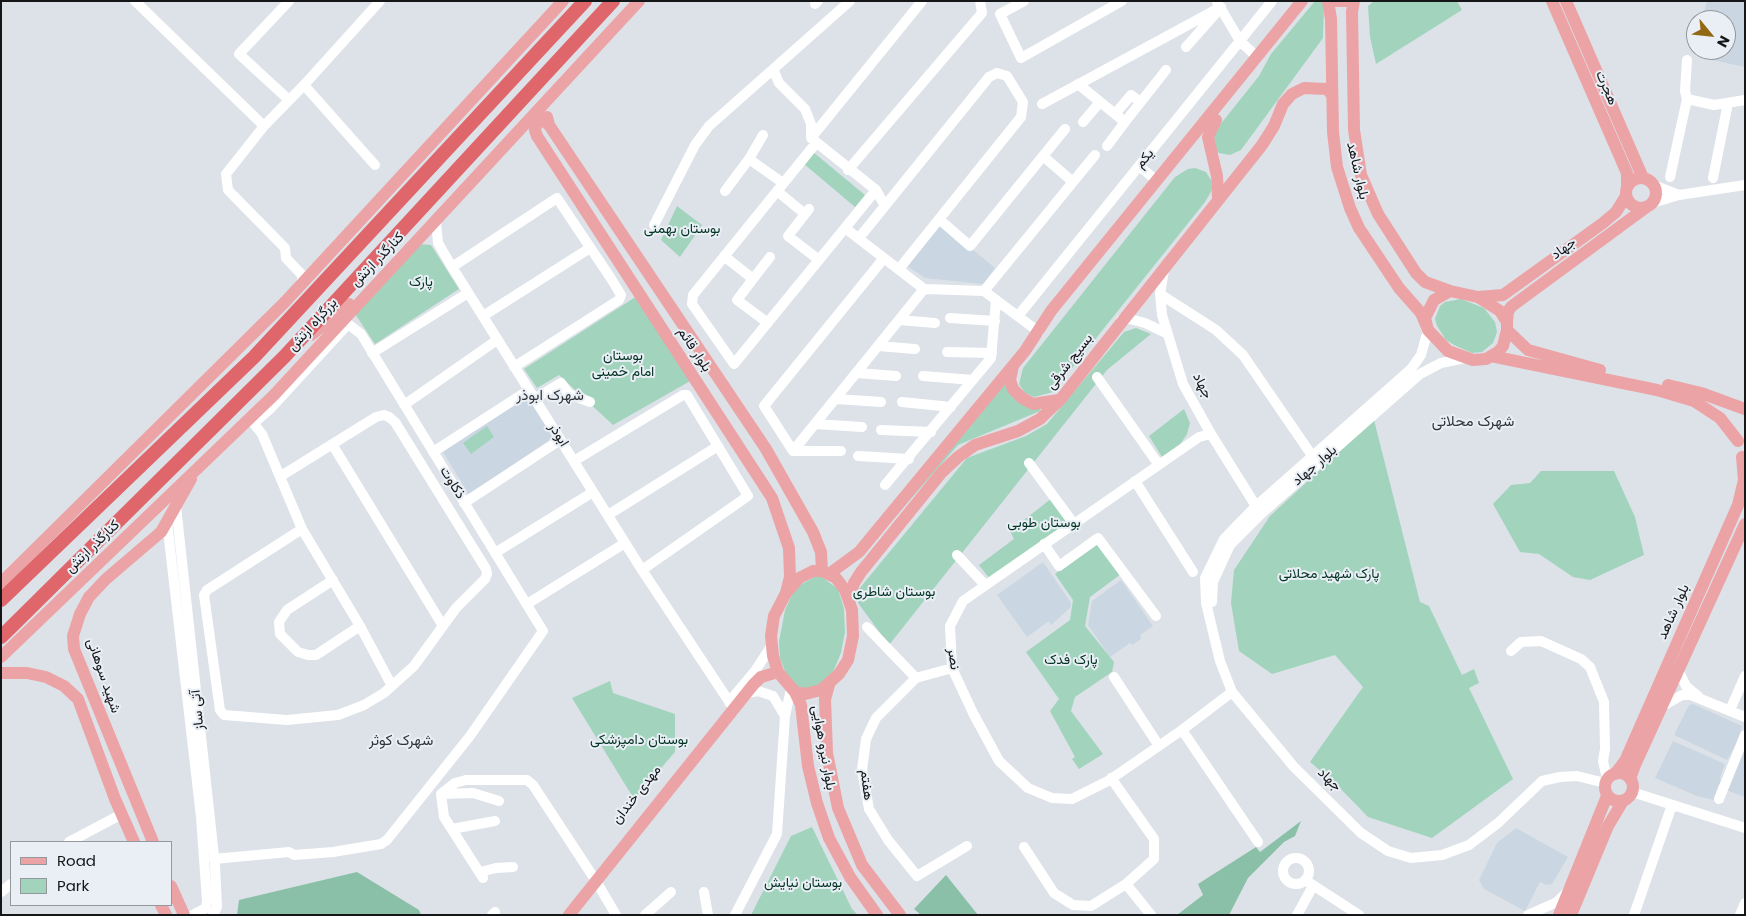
<!DOCTYPE html>
<html>
<head>
<meta charset="utf-8">
<style>
	body { margin:0 }
	#map { position:relative; width:1746px; height:916px; overflow:hidden; background:#dce2e8; font-family:Poppins,sans-serif }
	canvas { display:block }
	.frame { position:absolute; inset:0; border:2px solid #141618; pointer-events:none }
	.legend { position:absolute; left:10px; top:841px; width:162px; height:65px; box-sizing:border-box; background:#e9eff5; border:1px solid #94989d; margin:0; padding:6px 9px; list-style:none; font-size:15px; color:#141618 }
	.legend li { display:flex; align-items:center; gap:10px; height:25px }
	.legend b { width:25px; border:1px solid #94989d }
	.north { position:absolute; left:1686px; top:10px; width:50px; height:50px; box-sizing:border-box; background:#e9eff5; border:1px solid #94989d; border-radius:50%; rotate:118deg; font-size:14px; font-weight:700; line-height:20px; text-align:center; color:#141618 }
	.north::after { content:''; display:block; margin:auto; width:18px; height:22px; background:#936813; clip-path:polygon(50% 0,100% 100%,50% 72%,0 100%) }
</style>
</head>
<body>
<div id="map">
<canvas width="1746" height="916"></canvas>
<div class="frame"></div>
<ul class="legend">
<li><b style="height:6px;background:#eca3a6"></b>Road</li>
<li><b style="height:14px;background:#a2d4bd"></b>Park</li>
</ul>
<div class="north">N</div>
</div>
<script>
const ctx = document.querySelector('canvas').getContext('2d');
ctx.lineJoin = 'round';
function paint(path, color) {
  ctx.fillStyle = color;
  ctx.fill(path, 'evenodd');
}
function poly(rows) {
  const path = new Path2D();
  for (const r of rows) {
    if (r.length === 3) {
      path.moveTo(r[0] + r[2], r[1]);
      path.arc(r[0], r[1], r[2], 0, 2 * Math.PI);
      continue;
    }
    path.moveTo(r[0], r[1]);
    for (let i = 2; i < r.length; i += 2) path.lineTo(r[i], r[i + 1]);
  }
  return path;
}
function trace(path, color, width, dash) {
  ctx.strokeStyle = color;
  ctx.lineWidth = width;
  ctx.lineCap = dash ? 'butt' : 'round';
  ctx.setLineDash(dash || []);
  ctx.stroke(path);
}
function drawText(font, color, halo, rows, align = 'center') {
  ctx.font = font + ' Poppins,Vazirmatn,sans-serif';
  ctx.lineWidth = 4;
  ctx.setLineDash([]);
  ctx.textBaseline = 'middle';
  ctx.strokeStyle = halo;
  ctx.fillStyle = color;
  for (const [text, x, y, turn = 0] of rows) {
    ctx.save();
    ctx.translate(x, y);
    ctx.rotate((+turn || 0) * Math.PI / 180);
    ctx.textAlign = isNaN(turn) ? turn : align;
    if (halo) ctx.strokeText(text, 0, 0);
    ctx.fillText(text, 0, 0);
    ctx.restore();
  }
}
const built = poly([
	[1707,1,1745,1,1745,67,1698,57,1699,50,1726,50,1726,20,1702,20],
	[941,223,995,268,983,284,925,278,906,265],
	[527,396,554,437,469,495,443,452],
	[1043,562,1071,603,1071,607,1051,625,1049,621,1027,637,997,595],
	[1121,580,1153,626,1140,635,1141,639,1132,645,1130,643,1110,657,1088,625,1092,601],
	[1693,704,1742,726,1737,743,1727,760,1674,735,1689,705],
	[1673,741,1725,764,1720,778,1721,782,1718,786,1714,800,1697,796,1655,778],
	[1745,744,1745,797,1726,790],
	[1516,828,1568,857,1552,884,1546,885,1540,882,1525,911,1484,889,1479,880,1497,843]
]);
const green = poly([
	[1315,1,1322,1,1324,5,1323,38,1241,150,1230,155,1219,153,1214,149,1213,140,1215,131,1259,76,1271,54],
	[1374,1,1457,1,1462,10,1376,64,1370,37,1368,6],
	[813,152,865,195,855,207,804,164],
	[1195,168,1206,172,1211,180,1212,190,1205,202,1053,392,1034,397,1025,393,1019,384,1023,368,1175,177,1188,169],
	[677,206,702,225,680,257,661,240],
	[420,244,431,245,459,289,375,344,355,314],
	[637,296,692,380,613,425,559,375,537,388,524,369],
	[1461,299,1484,308,1495,322,1497,332,1493,343,1482,352,1472,353,1454,345,1446,340,1437,326,1435,319,1440,306,1445,302],
	[1136,328,1151,334,1107,370,889,645,858,603,859,589,967,458,1026,436,1047,424,1124,332],
	[1006,380,1041,407,1040,411,958,445,889,524],
	[1184,409,1190,423,1187,434,1179,446,1162,457,1149,436],
	[1374,420,1420,602,1429,606,1462,675,1474,669,1479,683,1469,688,1513,779,1432,838,1368,817,1335,783,1310,762,1363,687,1335,655,1272,674,1239,651,1231,603,1234,570,1270,516],
	[487,426,494,437,471,454,463,443],
	[1541,471,1614,471,1635,517,1644,555,1590,580,1573,577,1539,554,1520,552,1493,504,1511,485,1530,483],
	[1052,498,1068,524,989,578,979,565,1014,539,1010,531],
	[1099,542,1121,574,1090,597,1085,626,1114,662,1112,672,1075,697,1071,711,1103,754,1079,769,1072,759,1075,757,1050,711,1059,699,1026,652,1070,620,1073,600,1055,574],
	[814,577,822,577,838,589,844,609,845,632,841,653,833,672,817,687,800,689,786,674,780,658,779,642,785,610,795,588],
	[610,681,613,693,675,714,675,752,634,799,572,698],
	[812,827,852,909,858,915,751,915,791,836]
]);
const forest = poly([
	[1301,821,1295,836,1284,842,1248,878,1229,915,1177,915,1203,895,1198,884,1256,847,1260,852],
	[357,872,419,910,421,915,237,915,239,900],
	[946,875,978,915,921,915,914,909]
]);
const minor = poly([
	[135,1,264,126],
	[289,1,239,54,289,100],
	[1024,1,1000,14,1021,58,1122,1],
	[1217,2,1240,41,1257,57],
	[815,4,818,1],
	[1186,47,1217,12],
	[773,69,779,83,805,109,811,124,811,138,876,190,885,206],
	[1078,84,1125,122,1107,146],
	[304,85,375,165],
	[1687,99,1714,105,1745,100],
	[1042,104,1221,7],
	[1115,114,1131,95,1140,102],
	[1083,122,1100,102],
	[1125,122,1166,70],
	[811,138,922,1],
	[816,143,693,295,692,304,734,364,876,190],
	[1043,156,1073,182],
	[749,159,763,135],
	[1139,166,1156,180],
	[848,170,982,13,980,1],
	[1670,177,1687,99,1685,91,1687,60],
	[1713,178,1728,103],
	[1653,185,1679,195],
	[725,191,749,159,783,183],
	[777,191,805,214],
	[1652,203,1679,195,1745,185],
	[809,209,788,236,819,260],
	[939,219,970,246,1065,129],
	[436,222,438,243,452,267,642,570,734,709],
	[654,225,695,145,709,126,850,1],
	[845,228,924,289,984,291,1039,332],
	[859,238,989,77,997,73,1007,76,1023,102,1021,117,899,269],
	[724,256,753,279,770,257],
	[452,267,557,198,610,277,621,295,619,300,514,367],
	[1164,270,1160,294,1162,315,1183,384,1211,434,1259,511],
	[753,279,737,300,768,323],
	[301,284,303,276,286,258,285,248,228,190,226,174,264,126,304,85,380,1],
	[984,291,1095,155],
	[1160,294,1216,330,1243,355,1313,457],
	[483,316,590,248],
	[1018,316,1272,1],
	[950,318,995,321],
	[899,320,935,323],
	[1121,320,1130,319,1145,323,1166,333],
	[1428,330,1421,355,1411,369,1255,507,1224,539,1205,578,1206,603,1220,661,1232,692,1294,767,1361,833,1388,851,1411,858,1442,855,1469,845,1498,823,1542,781,1560,777,1577,776,1605,783],
	[878,346,915,349],
	[947,352,992,353],
	[372,353,468,293],
	[857,373,896,376],
	[923,376,973,380],
	[1097,377,1159,465],
	[534,399,561,383,569,394,590,402],
	[836,399,881,402],
	[902,402,951,407],
	[404,405,497,340],
	[250,419,262,434,302,529,360,626,392,686],
	[815,424,862,427],
	[881,430,931,432],
	[1211,434,1199,437,963,601,950,626,952,668,973,713,999,761,1028,788,1052,798,1072,799,1108,781,1182,730,1232,692],
	[332,444,443,626],
	[793,451,764,406,884,258],
	[793,451,924,289],
	[793,451,841,451],
	[433,452,529,390],
	[858,456,909,459],
	[574,461,683,395,687,395,748,496,642,570],
	[1029,463,1074,524],
	[281,476,376,417,384,415,389,417,395,422,486,569,487,574,485,579,456,608,414,666,384,693,364,705,338,715,287,720,224,715,220,710,204,595,207,590,302,529],
	[1135,481,1193,572],
	[885,485,991,358,996,300],
	[464,503,560,440],
	[176,506,215,865,217,907,213,915],
	[608,515,718,446],
	[167,522,201,817,207,901,206,908,193,915],
	[1044,544,1059,566,1098,538,1156,616],
	[495,553,593,492],
	[957,555,985,585],
	[333,580,287,610,279,622,280,634,298,652,308,655,316,655,360,626],
	[1212,602,1213,582,1230,545,1261,514,1420,374,1441,363,1465,358],
	[527,604,625,543],
	[867,627,916,678],
	[1511,651,1521,642,1541,641,1581,659,1590,667,1604,702,1605,749,1603,761,1607,779],
	[952,668,916,678,876,718,866,739,862,770,869,809,888,840,917,876,967,846],
	[1679,672,1686,686,1698,696],
	[1114,677,1159,746],
	[747,693,758,691,773,696,785,716],
	[729,702,755,671,772,645],
	[1663,706,1682,695,1691,695,1745,717],
	[1730,710,1745,676],
	[1182,730,1258,842],
	[1111,778,1154,839,1154,859,1126,884,1151,915],
	[1632,792,1745,828],
	[441,794,455,783,466,780,527,780,533,785,592,875],
	[441,794,444,817,483,878],
	[441,794,473,793,499,801],
	[1719,799,1745,735],
	[452,829,495,821],
	[69,842,122,814],
	[1024,847,1054,893,1073,905,1091,906,1126,884],
	[1296,871,13],
	[214,859,289,852,294,855,333,852,381,844,387,840,470,736,543,631,361,334,348,324,270,409,254,423],
	[480,872,496,868,513,867],
	[1305,880,1359,915],
	[596,881,616,915],
	[1,892,11,884],
	[704,892,708,915],
	[492,915,495,912],
	[645,915,671,892],
	[735,915,777,834,785,716,791,689],
	[1297,915,1313,886],
	[1528,915,1557,902,1567,892],
	[1634,915,1672,805],
	[1740,915,1745,903]
]);
const major = poly([
	[1328,1,1331,19,1333,132,1337,167,1350,208,1359,228,1399,288,1421,313,1426,325],
	[1334,1,1346,1],
	[1354,1,1352,12,1354,130,1361,175,1378,214,1416,273,1425,282,1450,291],
	[1552,1,1627,173,1627,187],
	[1566,1,1643,178],
	[547,117,549,125,766,449,813,532,821,552,822,571],
	[1216,120,1208,137,1217,176,1218,199],
	[549,125,544,121,537,122,535,130,537,136,772,498,789,548,790,577,786,593],
	[1641,193,15],
	[1478,297,1500,311,1507,322,1507,330,1503,346,1498,352,1486,359,1473,360,1448,351,1428,330,1425,318,1434,300,1450,291,1478,297,1503,295,1603,223,1616,212,1626,196],
	[1507,322,1508,311,1512,306,1648,206],
	[1507,330,1528,350,1600,370],
	[311,335,349,304],
	[1491,356,1657,390,1694,401,1720,418,1738,441],
	[1013,366,1010,380,1013,389,1022,398,1033,404,1059,400],
	[1668,385,1701,393,1745,409],
	[813,571,822,571,836,578,845,590,852,610,853,636,848,660,839,674,821,690,805,694,795,692,778,672,773,656,771,636,774,616,786,593,799,578,813,571],
	[829,574,859,552,1025,351,1051,311,1302,1],
	[1,583,285,302,563,1],
	[849,600,854,583,861,572,942,472,958,457,975,445,1018,431,1040,419,1060,400,1262,145,1274,126,1283,104,1292,94,1304,88,1327,89,1332,95],
	[1,657,274,395,639,1],
	[1,673,27,673,46,677,64,686,78,699,115,799,134,842],
	[829,685,825,699,827,753,838,808,862,865,900,915],
	[795,692,801,705,808,766,817,803,829,838,850,877,877,915],
	[1619,787,14],
	[1615,774,1625,761,1738,505,1744,480,1742,457],
	[1630,779,1635,765,1745,524],
	[153,842,74,649,73,636,80,614,89,597,106,579,161,532,191,479],
	[171,886,184,915],
	[161,905,166,915],
	[569,915,753,685,761,677,778,672],
	[1559,915,1607,796],
	[1571,915,1608,826,1623,801]
]);
const highway = poly([
	[1,600,254,357,585,1],
	[1,637,285,356,613,1]
]);
const streetNames = [
	["هجرت",1606,88,67],
	["یکم",1145,159,-51],
	["بلوار شاهد",1357,171,77],
	["جهاد",1564,249,-36],
	["کنارگذر ارتش",378,260,-46],
	["بزرگراه ارتش",313,325,-48],
	["بلوار قائم",694,350,57],
	["بسیج شرقی",1070,362,-52],
	["جهاد",1202,386,63],
	["ابوذر",558,435,58],
	["بلوار جهاد",1315,466,-41],
	["ذکاوت",452,483,58],
	["کنارگذر ارتش",93,547,-44],
	["بلوار شاهد",1674,612,-66],
	["نصر",953,659,82],
	["شهید سوهانی",103,676,71],
	["آتی ساز",198,710,-96],
	["بلوار نیرو هوایی",823,748,80],
	["جهاد",1329,780,44],
	["هفتم",866,785,83],
	["مهدی خندان",637,795,-52]
];
const parkNames = [
	["بوستان بهمنی",682,229],
	["پارک",421,282],
	["بوستان",623,356],
	["امام خمینی",623,372],
	["بوستان طوبی",1044,523],
	["پارک شهید محلاتی",1329,574],
	["بوستان شاطری",894,592],
	["پارک فدک",1071,660],
	["بوستان دامپزشکی",639,740],
	["بوستان نیایش",803,883]
];
const neighbourhoodNames = [
	["شهرک ابوذر",550,396],
	["شهرک محلاتی",1473,422],
	["شهرک کوثر",401,741]
];
paint(built, '#cad6e1');
paint(green, '#a2d4bd');
paint(forest, '#8ac0a7');
trace(minor, '#fff', 10);
trace(major, '#eca3a6', 12);
trace(highway, '#df666b', 14);
drawText('14px', '#141618', '#e9eff5', streetNames);
drawText('14px', '#033323', '#e9eff5', parkNames);
drawText('15px', '#30353a', '#e9eff5', neighbourhoodNames);
</script>
</body>
</html>
